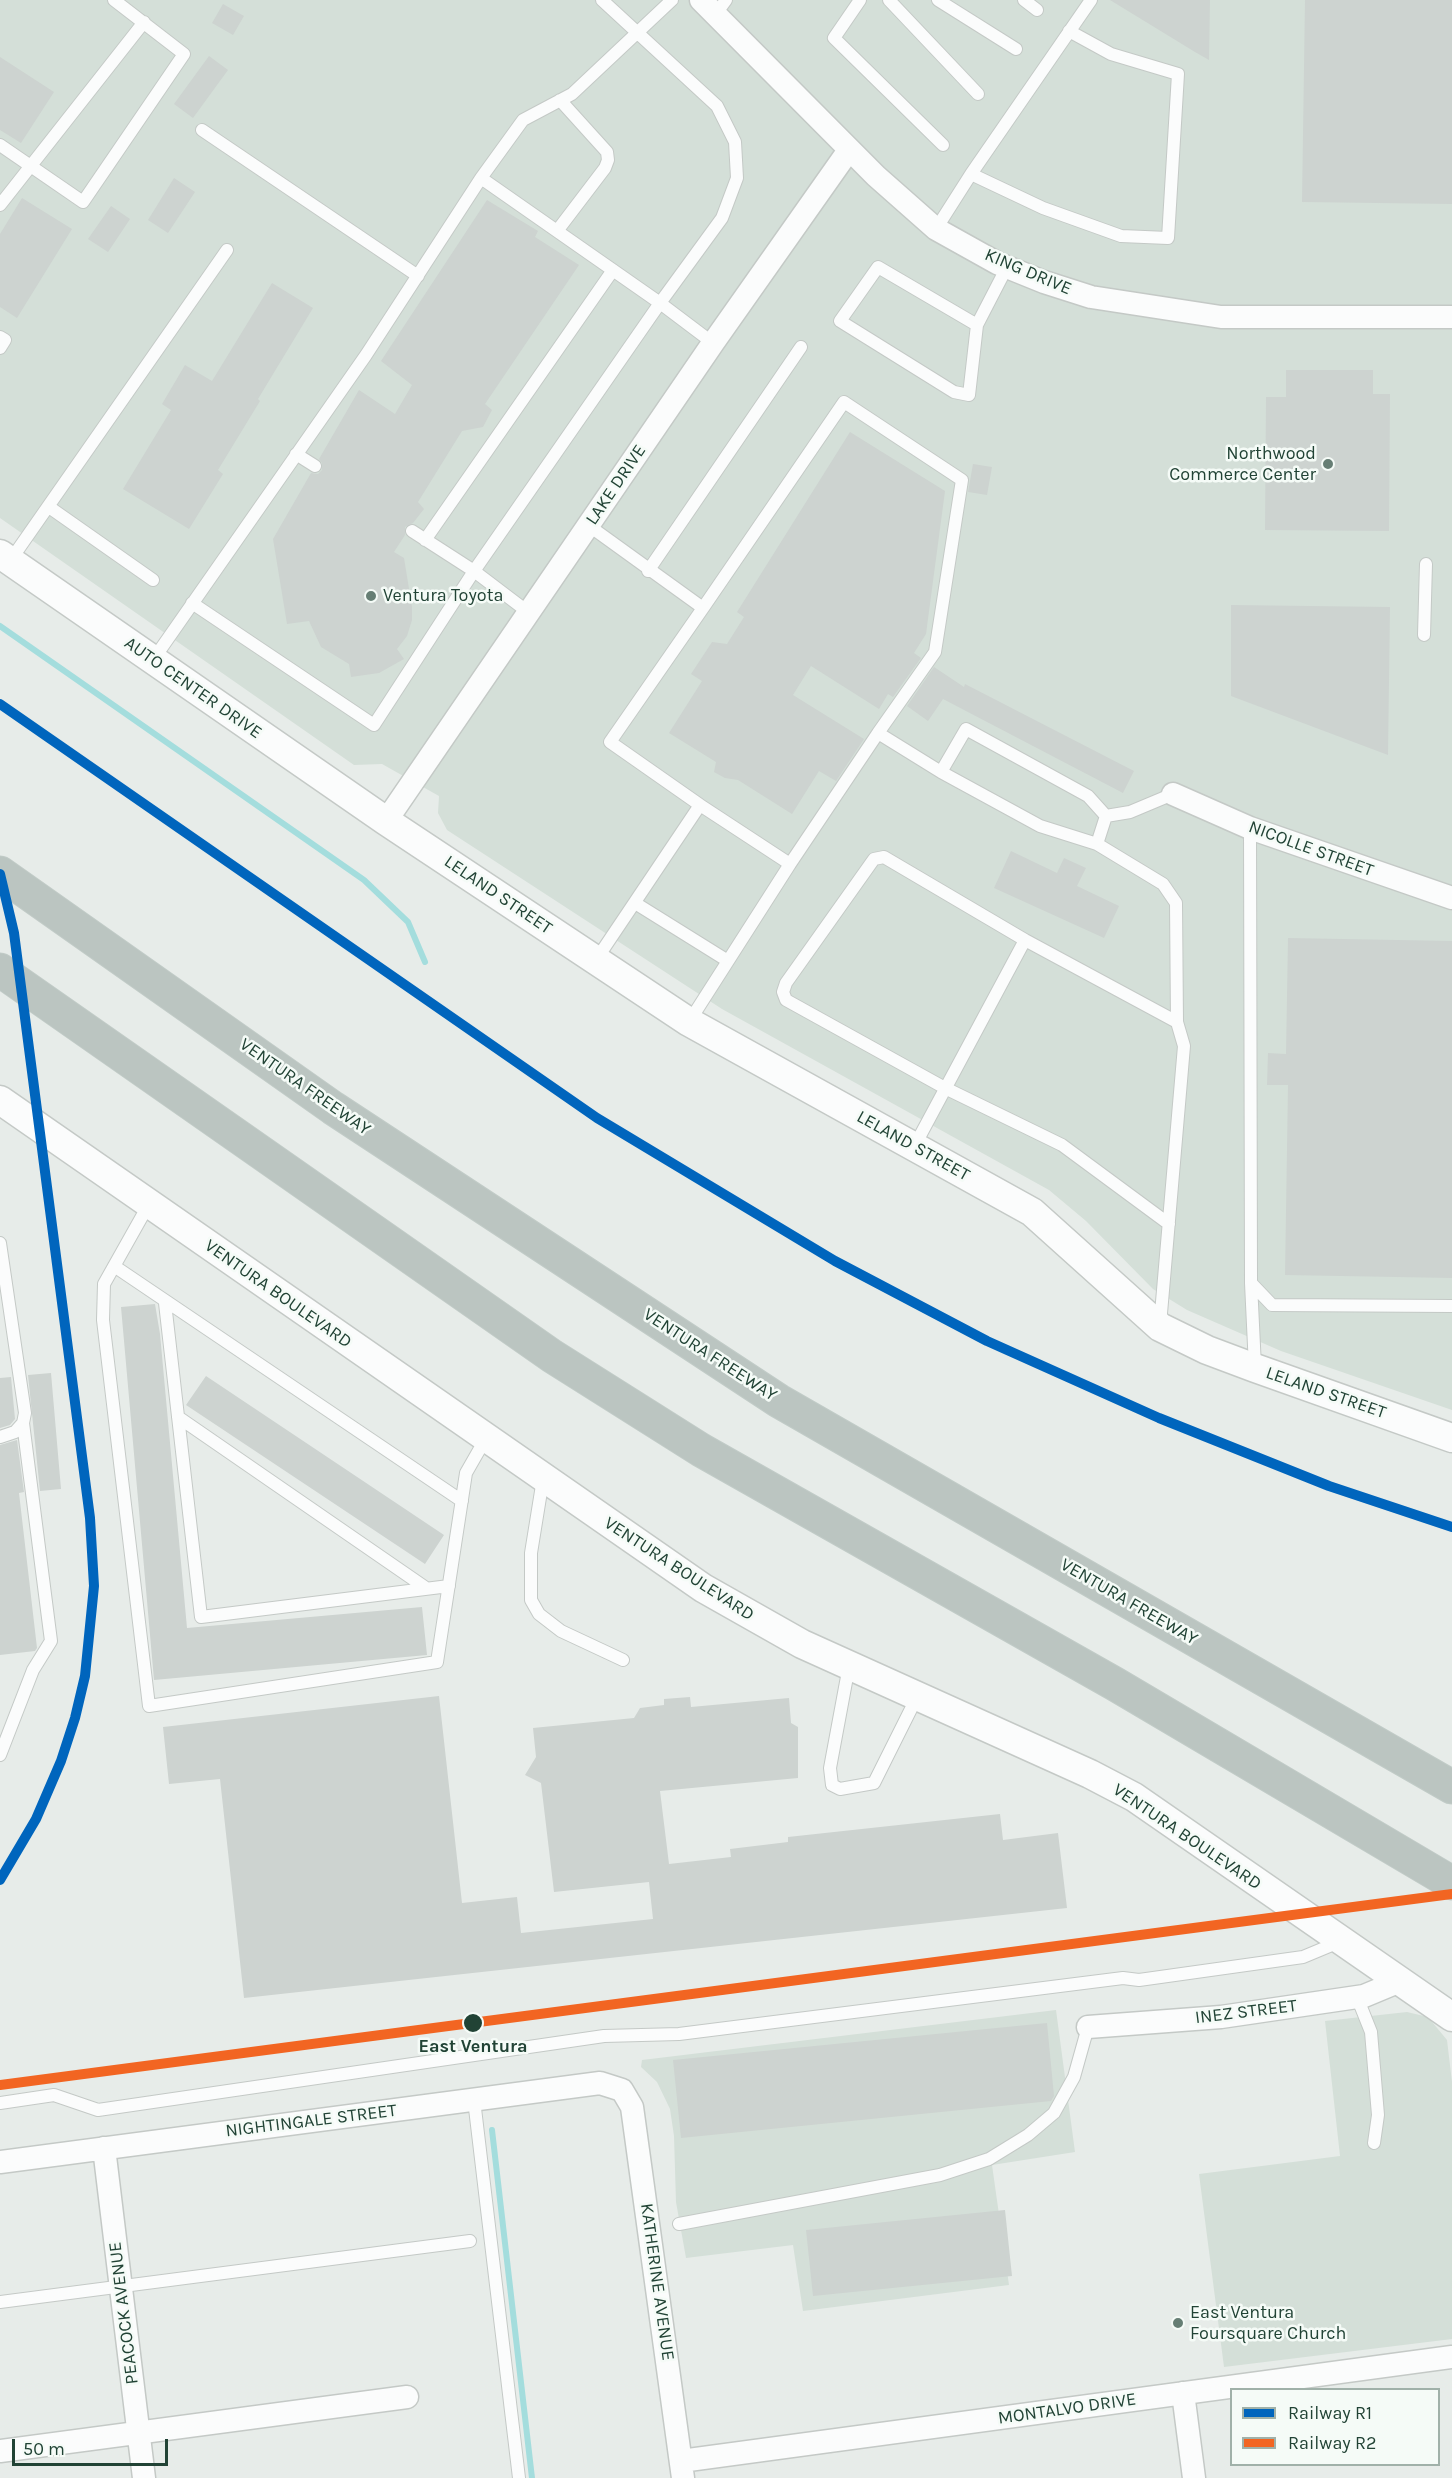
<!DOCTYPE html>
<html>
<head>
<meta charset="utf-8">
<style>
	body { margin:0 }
	#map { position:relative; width:1452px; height:2478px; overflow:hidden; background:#e7ece9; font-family:Karla,sans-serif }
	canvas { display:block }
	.legend { position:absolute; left:1230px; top:2388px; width:210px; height:78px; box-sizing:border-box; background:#f5fbf7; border:2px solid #a0b1a9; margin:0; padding:8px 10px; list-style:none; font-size:18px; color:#214335 }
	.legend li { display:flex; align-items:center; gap:12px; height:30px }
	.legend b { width:30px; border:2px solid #a0b1a9 }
	.scale { position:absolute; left:12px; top:2439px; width:156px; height:27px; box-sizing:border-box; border:3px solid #214335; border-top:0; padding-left:8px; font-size:18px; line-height:21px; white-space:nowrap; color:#214335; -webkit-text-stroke:4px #f5fbf7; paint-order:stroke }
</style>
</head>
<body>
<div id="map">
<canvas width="1452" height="2478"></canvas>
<ul class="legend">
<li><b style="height:8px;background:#0065bd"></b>Railway R1</li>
<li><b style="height:8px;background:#f26522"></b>Railway R2</li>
</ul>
<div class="scale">50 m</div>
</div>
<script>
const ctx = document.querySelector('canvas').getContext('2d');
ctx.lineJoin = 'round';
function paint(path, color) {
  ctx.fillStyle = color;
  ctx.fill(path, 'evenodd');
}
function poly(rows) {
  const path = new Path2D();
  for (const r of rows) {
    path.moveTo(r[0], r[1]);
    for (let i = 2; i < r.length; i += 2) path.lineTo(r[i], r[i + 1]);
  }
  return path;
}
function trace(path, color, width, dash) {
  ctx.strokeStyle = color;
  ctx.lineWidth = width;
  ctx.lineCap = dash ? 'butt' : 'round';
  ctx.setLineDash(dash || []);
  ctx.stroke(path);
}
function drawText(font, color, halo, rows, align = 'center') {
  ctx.font = font + ' Karla,sans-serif';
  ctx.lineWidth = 5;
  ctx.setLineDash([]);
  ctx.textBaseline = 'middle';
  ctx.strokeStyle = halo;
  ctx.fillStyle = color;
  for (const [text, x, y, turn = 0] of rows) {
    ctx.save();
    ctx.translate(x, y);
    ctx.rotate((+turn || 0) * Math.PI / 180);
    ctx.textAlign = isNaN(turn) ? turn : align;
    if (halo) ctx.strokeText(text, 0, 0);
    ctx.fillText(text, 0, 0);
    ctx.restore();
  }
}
const built = poly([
	[0,0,1452,0,1452,1410,1281,1351,1187,1310,1153,1289,1086,1221,1049,1190,722,1009,447,830,438,813,439,796,382,764,354,765,0,518],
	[1056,2010,1075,2152,992,2165,1009,2285,803,2311,793,2245,686,2258,676,2202,674,2136,670,2109,657,2082,641,2067,642,2060],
	[1407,2012,1428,2017,1447,2040,1452,2082,1452,2339,1224,2367,1199,2174,1340,2156,1325,2021]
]);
const stream = poly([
	[0,626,364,880,408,922,425,962],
	[492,2130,532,2478]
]);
const building = poly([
	[1110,0,1210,0,1209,60,1195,52],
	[1305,0,1452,0,1452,204,1302,202],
	[223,4,244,16,233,35,212,23],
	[209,56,228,70,193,118,174,104],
	[0,57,54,92,21,143,0,130],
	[174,178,195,192,168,233,148,220],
	[22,198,72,229,17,318,0,307,0,234],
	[487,200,538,231,535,237,579,265,485,404,492,410,483,427,462,431,418,502,424,509,413,523,405,527,405,535,394,552,404,558,412,607,412,620,407,636,397,649,404,659,379,673,351,677,349,664,321,647,309,621,287,624,273,539,311,473,318,474,322,470,322,463,319,459,359,390,395,414,412,385,381,361],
	[111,206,130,219,108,252,88,239],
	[272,283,313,308,258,399,260,401,218,470,223,474,189,529,123,489,171,410,162,404,185,365,212,381],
	[1286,370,1373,370,1373,394,1390,394,1389,531,1265,530,1266,397,1286,397],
	[850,432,945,491,926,634,914,653,921,658,893,697,888,694,879,709,811,666,793,695,864,739,836,781,819,771,792,814,738,780,725,778,714,772,716,762,669,733,702,681,691,674,712,642,727,644,744,617,737,612],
	[973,464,992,467,987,495,968,492],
	[1231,605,1390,607,1388,755,1231,696],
	[934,667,964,687,965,684,1134,771,1123,793,943,699,928,721,907,706],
	[1011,851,1057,873,1064,858,1086,868,1077,886,1119,906,1104,938,994,888],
	[1288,938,1452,941,1452,1278,1285,1275,1288,1085,1267,1085,1268,1053,1286,1054],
	[155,1304,160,1334,187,1628,422,1607,427,1655,154,1680,121,1307],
	[51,1373,61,1489,40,1491,28,1375],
	[206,1376,444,1535,425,1564,186,1405],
	[11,1377,15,1419,10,1425,0,1428,0,1378],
	[17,1440,24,1492,19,1493,37,1648,35,1651,0,1655,0,1445],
	[439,1696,462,1903,517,1897,521,1933,653,1919,649,1882,554,1892,541,1783,525,1775,536,1757,533,1728,634,1718,640,1708,664,1705,664,1699,690,1697,691,1707,789,1698,791,1723,798,1727,798,1778,660,1791,669,1864,731,1857,730,1849,788,1842,788,1837,1000,1814,1003,1840,1058,1833,1067,1908,244,1998,220,1779,169,1784,163,1727],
	[1047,2023,1054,2096,1051,2101,681,2138,673,2060],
	[1005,2210,1012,2276,813,2296,806,2230]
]);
const service = poly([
	[602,0,717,106,735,142,737,178,722,218,660,303,713,343],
	[860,0,834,38,943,145],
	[889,0,978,94],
	[938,0,1016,49],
	[1024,0,1037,10],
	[715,15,726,0],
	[202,130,418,276],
	[0,145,83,202,184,54,114,0],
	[971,174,1091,0],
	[481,178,660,303,474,571,528,612],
	[0,205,144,22],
	[936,229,971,174,1043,208,1121,236,1168,238,1178,74,1111,54,1069,31],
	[557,231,605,168,608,160,607,152,560,100],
	[977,325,878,267,840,321,954,392,969,395,977,325,1007,267],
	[0,337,5,340,0,348],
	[296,454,315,466],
	[49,507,153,580],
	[588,525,703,608,610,742,700,805],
	[425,540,613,270],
	[10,561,227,250],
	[648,571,801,347],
	[192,603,374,725,474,571,412,531],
	[703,608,844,402,962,480,935,652,878,733],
	[1424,635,1426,564],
	[153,660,366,355,481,178,523,120,572,94,672,0],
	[941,772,1040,826,1097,844],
	[1106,816,1097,844,1163,884,1176,903,1177,1022],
	[1250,828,1251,1283,1272,1305,1452,1306],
	[790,864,878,733,941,772,966,729,1088,796,1106,816,1130,812,1173,794],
	[635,903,728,961],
	[1025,940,884,857,874,859,786,983,783,992,786,1000,945,1088,1062,1145,1169,1224],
	[596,960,700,805,790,864,689,1022],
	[914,1147,1025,940,1177,1022,1184,1046,1160,1325],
	[149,1204,104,1284,103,1320,149,1706,437,1662,466,1473,486,1438],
	[0,1243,25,1413,23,1423,15,1432,0,1437],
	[114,1266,462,1501],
	[1251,1283,1255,1367],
	[165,1303,201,1617,449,1586],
	[178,1417,426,1588],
	[543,1479,531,1553,531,1600,539,1614,561,1631,623,1660],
	[849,1666,830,1768,832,1785,840,1789,874,1783,917,1697],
	[0,1755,33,1670,51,1641,23,1423],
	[1357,1997,1371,2032,1378,2115,1374,2143],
	[474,2100,519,2478],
	[0,2103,54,2095,98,2110,604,2036,679,2034,1123,1978,1139,1980,1303,1957,1339,1942],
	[679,2224,940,2175,989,2159,1028,2135,1054,2113,1074,2077,1088,2027],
	[0,2302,470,2241]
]);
const minor = poly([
	[701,0,876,176,936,229,997,263,1044,282,1091,297,1221,317,1452,317],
	[1173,794,1250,828,1452,898],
	[386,821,713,343,849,150],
	[1088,2027,1221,2017,1364,1996,1400,1981],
	[104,2148,144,2478],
	[0,2162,600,2083,622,2090,632,2107,683,2478],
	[1183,2393,1194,2478],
	[0,2451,407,2397],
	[681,2461,1452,2357]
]);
const tertiary = poly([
	[0,554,386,821,689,1022,1032,1212,1160,1327,1207,1350,1255,1368,1452,1438],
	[0,1100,703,1588,802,1644,1090,1774,1134,1797,1452,2017]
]);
const motorway = poly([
	[0,873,333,1108,779,1401,1452,1787],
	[0,970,552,1356,701,1450,1115,1684,1452,1883]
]);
const rail = poly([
	[682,1995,1452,1894]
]);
const rail1 = poly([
	[0,704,597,1118,835,1261,987,1341,1159,1418,1329,1486,1452,1527],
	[0,874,14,933,90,1518,94,1586,85,1676,75,1718,61,1761,36,1819,0,1880]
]);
const rail2 = poly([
	[0,2085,1452,1894]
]);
const markers = [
	[1328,464,6,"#667e74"],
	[371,596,6,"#667e74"],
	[473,2023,10,"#214335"],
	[1178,2323,6,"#667e74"]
];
const streetNames = [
	["KING DRIVE",1028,272,23],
	["LAKE DRIVE",616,485,-56],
	["AUTO CENTER DRIVE",193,688,35],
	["NICOLLE STREET",1311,849,20],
	["LELAND STREET",498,895,34],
	["VENTURA FREEWAY",305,1087,35],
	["LELAND STREET",913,1146,29],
	["VENTURA BOULEVARD",278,1294,35],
	["VENTURA FREEWAY",710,1355,33],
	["LELAND STREET",1326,1393,19],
	["VENTURA BOULEVARD",679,1569,33],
	["VENTURA FREEWAY",1129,1602,30],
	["VENTURA BOULEVARD",1187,1837,34],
	["INEZ STREET",1246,2012,-7],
	["NIGHTINGALE STREET",311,2121,-7],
	["KATHERINE AVENUE",657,2282,82],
	["PEACOCK AVENUE",124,2313,-97],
	["MONTALVO DRIVE",1067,2409,-8]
];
const poiNames = [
	["Northwood",1316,454,"right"],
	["Commerce Center",1316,475,"right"],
	["Ventura Toyota",383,596],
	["East Ventura",1190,2313],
	["Foursquare Church",1190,2334]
];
const stopNames = [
	["East Ventura",473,2047]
];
paint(built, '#d4dfd8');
trace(stream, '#a4dddd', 6);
paint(building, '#cdd3d0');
trace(service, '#c4c9c6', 14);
trace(minor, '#c4c9c6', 25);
trace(tertiary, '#c4c9c6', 31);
trace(motorway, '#c1cbc7', 35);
trace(service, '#fbfcfc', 12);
trace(minor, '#fbfcfc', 22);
trace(tertiary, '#fbfcfc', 28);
trace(motorway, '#bbc5c1', 33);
trace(rail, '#c8cdca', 4.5, [12, 6]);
trace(rail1, '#0065bd', 10);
trace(rail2, '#f26522', 10);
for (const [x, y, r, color] of markers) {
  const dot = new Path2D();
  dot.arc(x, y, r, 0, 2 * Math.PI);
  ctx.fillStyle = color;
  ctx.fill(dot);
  trace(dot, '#f5fbf7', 2);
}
drawText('18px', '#214335', '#f5fbf7', streetNames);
drawText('18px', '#214335', '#f5fbf7', poiNames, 'left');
drawText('bold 18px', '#214335', '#f5fbf7', stopNames);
</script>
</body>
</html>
